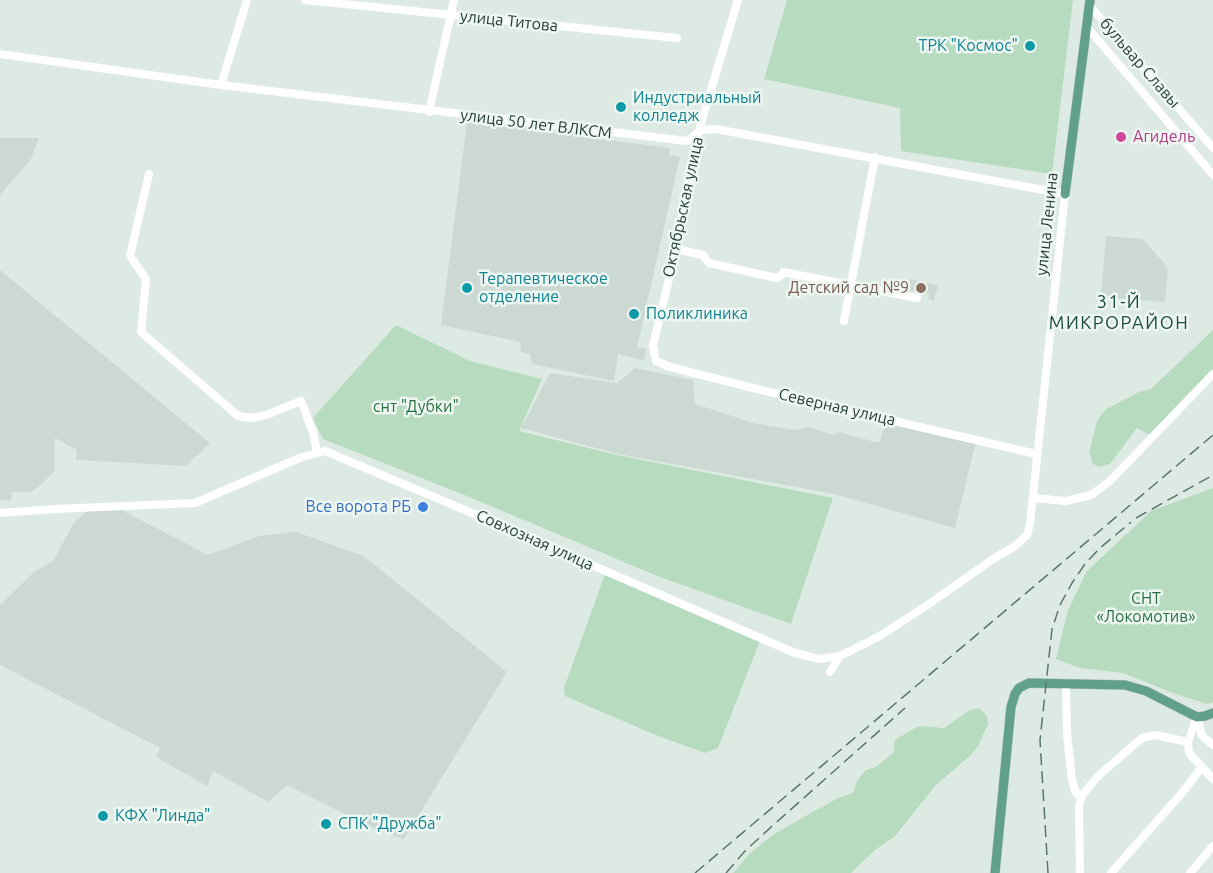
<!DOCTYPE html>
<html>
<head>
<meta charset="utf-8">
<style>
	body { margin:0 }
	canvas { display:block; background:#ddeae4 }
</style>
</head>
<body>
<canvas width="1213" height="873"></canvas>
<script>
const ctx = document.querySelector('canvas').getContext('2d');
ctx.lineJoin = 'round';
function paint(path, color) {
  ctx.fillStyle = color;
  ctx.fill(path, 'evenodd');
}
function poly(rows) {
  const path = new Path2D();
  for (const r of rows) {
    path.moveTo(r[0], r[1]);
    for (let i = 2; i < r.length; i += 2) path.lineTo(r[i], r[i + 1]);
  }
  return path;
}
function trace(path, color, width, dash) {
  ctx.strokeStyle = color;
  ctx.lineWidth = width;
  ctx.lineCap = dash ? 'butt' : 'round';
  ctx.setLineDash(dash || []);
  ctx.stroke(path);
}
function drawText(font, color, halo, rows, align = 'center') {
  ctx.font = font + ' Ubuntu,sans-serif';
  ctx.lineWidth = 5;
  ctx.setLineDash([]);
  ctx.textBaseline = 'middle';
  ctx.strokeStyle = halo;
  ctx.fillStyle = color;
  for (const [text, x, y, turn = 0] of rows) {
    ctx.save();
    ctx.translate(x, y);
    ctx.rotate((+turn || 0) * Math.PI / 180);
    ctx.textAlign = isNaN(turn) ? turn : align;
    if (halo) ctx.strokeText(text, 0, 0);
    ctx.fillText(text, 0, 0);
    ctx.restore();
  }
}
const built = poly([
	[467,122,670,148,669,155,680,157,637,347,646,349,644,361,618,354,614,381,532,364,530,354,521,352,520,342,441,325],
	[0,138,39,138,31,159,0,195],
	[1106,236,1143,239,1168,268,1165,302,1101,297],
	[0,270,210,443,186,466,76,460,77,450,55,438,55,471,32,492,12,492,11,501,0,500],
	[907,279,938,285,934,301,928,299,929,294,911,290,910,295,904,294],
	[635,368,693,380,695,404,753,423,795,430,807,427,835,435,839,432,879,443,886,421,976,441,955,528,834,494,618,454,521,428,550,373,617,383],
	[92,506,114,506,208,555,259,536,296,532,364,556,507,672,404,839,379,831,287,785,268,802,213,771,207,786,156,757,160,748,0,665,0,605,34,572,54,560,73,524]
]);
const green = poly([
	[787,0,1073,0,1052,174,901,151,900,108,764,79],
	[396,325,470,361,542,379,519,431,617,455,833,498,791,624,660,577,462,494,323,439,313,418],
	[1213,330,1213,370,1155,432,1150,435,1137,428,1110,464,1100,467,1093,464,1089,452,1097,421,1106,409,1139,392,1151,389],
	[1213,488,1213,702,1207,704,1173,693,1123,673,1080,668,1056,659,1067,613,1086,572,1151,511],
	[605,574,760,641,718,748,705,753,653,734,565,696,564,688],
	[979,708,987,716,988,724,978,746,971,755,936,785,894,837,876,849,851,873,733,873,749,854,774,834,836,799,853,793,857,781,866,770,876,767,894,752,894,742,898,738,919,726,944,728,970,710]
]);
const minor = poly([
	[305,0,677,38],
	[738,0,698,133,676,249,653,346,656,361,670,367,761,390,1036,454],
	[1090,6,1213,148],
	[1087,27,1213,175],
	[0,54,221,85,687,141,702,130,716,129,1065,194,1030,524,1027,535,1015,546,993,559,929,604,880,636,840,656,819,659,795,653,453,505,325,451,302,457,195,503,55,509,0,513],
	[221,85,247,0],
	[429,112,454,0],
	[149,174,130,256,146,279,141,332,238,416,251,418,266,415,301,401,313,432,317,452],
	[676,249,703,255,709,263,777,278,782,275,783,272,917,298],
	[844,321,875,157],
	[1033,498,1066,501,1091,495,1109,482,1213,374],
	[830,672,840,656],
	[1066,683,1067,733,1072,780,1076,793,1081,797],
	[1197,717,1188,742,1189,753,1213,779],
	[1197,717,1202,736,1213,745],
	[1080,873,1079,806,1081,797,1097,777,1142,738,1155,735,1188,742],
	[1111,873,1182,793,1201,768],
	[1190,873,1213,846]
]);
const major = poly([
	[1065,194,1090,0],
	[995,873,1011,707,1015,694,1019,688,1029,683,1125,685,1146,691,1197,717,1205,716,1213,713]
]);
const rail = poly([
	[1136,518,1213,475],
	[695,873,1213,435],
	[726,873,745,851,770,828,905,708],
	[1048,873,1040,740,1052,629,1060,605,1072,583,1085,564,1100,548,1131,522]
]);
const markers = [
	[1030,46,6,"#0f9aa8"],
	[621,107,6,"#0f9aa8"],
	[1121,137,6,"#d1479c"],
	[467,288,6,"#0f9aa8"],
	[921,288,6,"#8d6e63"],
	[634,314,6,"#0f9aa8"],
	[423,507,6,"#3f7fe0"],
	[103,816,6,"#0f9aa8"],
	[326,824,6,"#0f9aa8"]
];
const streetNames = [
	["улица Титова",509,21,6],
	["бульвар Славы",1140,63,49],
	["улица 50 лет ВЛКСМ",536,124,7],
	["Октябрьская улица",683,207,-78],
	["улица Ленина",1047,224,-84],
	["Северная улица",837,407,13],
	["Совхозная улица",535,540,24]
];
const cultureNames = [
	["ТРК \"Космос\"",1018,46,"right"],
	["Индустриальный",633,98],
	["колледж",633,116],
	["Терапевтическое",479,279],
	["отделение",479,297],
	["Поликлиника",646,314],
	["КФХ \"Линда\"",115,816],
	["СПК \"Дружба\"",338,824]
];
const hotelNames = [
	["Агидель",1133,137]
];
const educationNames = [
	["Детский сад №9",909,288]
];
const parkNames = [
	["снт \"Дубки\"",416,407],
	["СНТ",1146,599],
	["«Локомотив»",1146,617]
];
const shopNames = [
	["Все ворота РБ",411,507]
];
const neighbourhoodNames = [
	["31-Й",1119,302],
	["МИКРОРАЙОН",1119,323]
];
paint(built, '#ccd9d3');
paint(green, '#b6dbbe');
trace(major, '#bcc4c1', 10);
trace(minor, '#fff', 8);
trace(major, '#61a08d', 9);
trace(rail, '#59756c', 1.5, [12, 6]);
for (const [x, y, r, color] of markers) {
  const dot = new Path2D();
  dot.arc(x, y, r, 0, 2 * Math.PI);
  ctx.fillStyle = color;
  ctx.fill(dot);
  trace(dot, '#eef6f2', 2);
}
drawText('16px', '#1f3931', '#eef6f2', streetNames);
drawText('16px', '#0d838f', '#eef6f2', cultureNames, 'left');
drawText('16px', '#b23c85', '#eef6f2', hotelNames, 'left');
drawText('16px', '#785e54', '#eef6f2', educationNames, 'right');
drawText('16px', '#297042', '#eef6f2', parkNames);
drawText('16px', '#366cbe', '#eef6f2', shopNames, 'right');
ctx.letterSpacing = '1.5px';
drawText('18px', '#1b4b3d', '#eef6f2', neighbourhoodNames);
ctx.letterSpacing = '0px';
</script>
</body>
</html>
